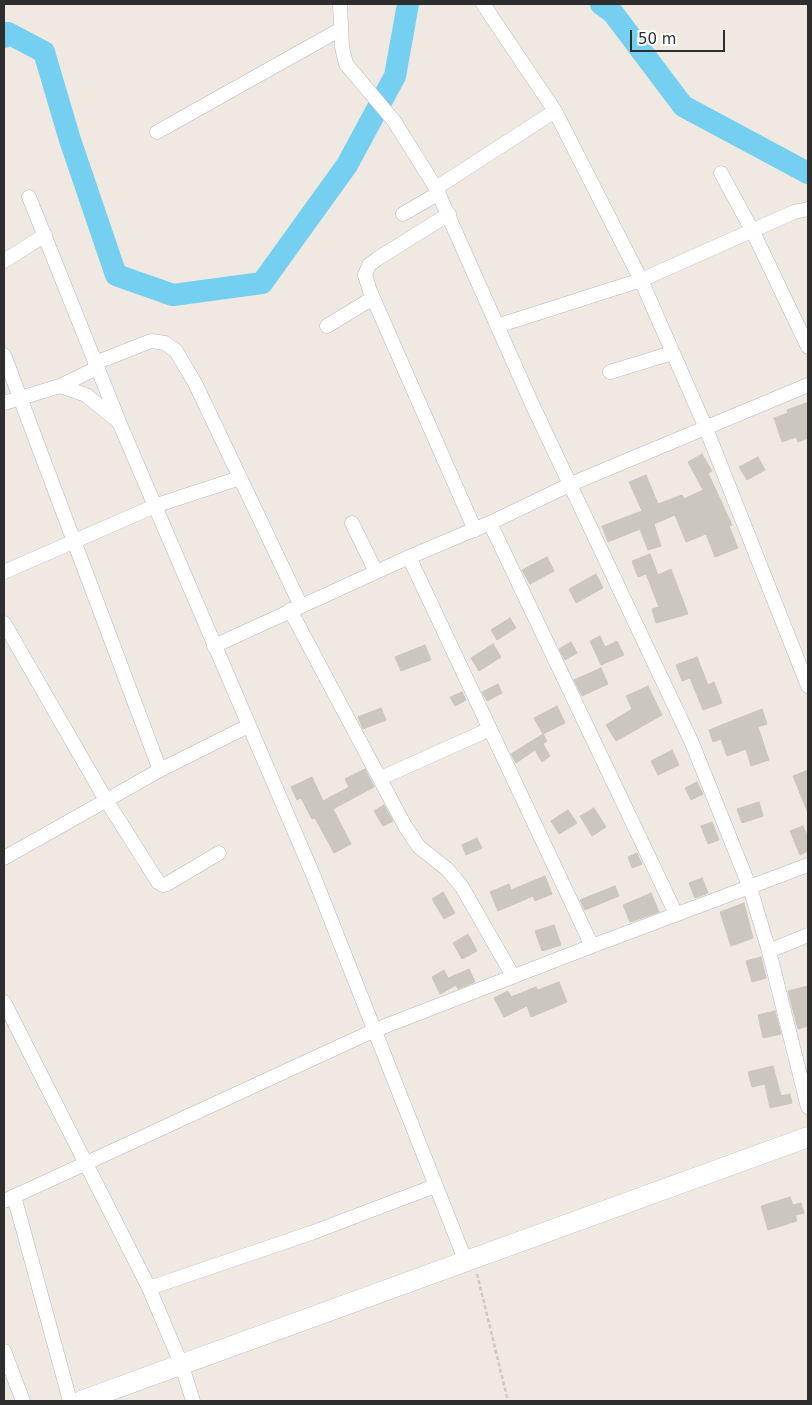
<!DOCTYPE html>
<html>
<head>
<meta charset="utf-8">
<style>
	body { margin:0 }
	#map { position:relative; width:812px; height:1405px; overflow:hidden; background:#efe9e1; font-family:"DejaVu Sans",sans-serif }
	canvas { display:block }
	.frame { position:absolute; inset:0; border:5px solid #2e2e2e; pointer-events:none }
	.scale { position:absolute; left:630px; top:30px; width:95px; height:22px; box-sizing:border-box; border:2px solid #2e2e2e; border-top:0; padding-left:6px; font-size:15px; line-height:18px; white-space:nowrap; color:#2e2e2e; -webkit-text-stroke:4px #fff; paint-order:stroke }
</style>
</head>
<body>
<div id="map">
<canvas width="812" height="1405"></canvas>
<div class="frame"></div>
<div class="scale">50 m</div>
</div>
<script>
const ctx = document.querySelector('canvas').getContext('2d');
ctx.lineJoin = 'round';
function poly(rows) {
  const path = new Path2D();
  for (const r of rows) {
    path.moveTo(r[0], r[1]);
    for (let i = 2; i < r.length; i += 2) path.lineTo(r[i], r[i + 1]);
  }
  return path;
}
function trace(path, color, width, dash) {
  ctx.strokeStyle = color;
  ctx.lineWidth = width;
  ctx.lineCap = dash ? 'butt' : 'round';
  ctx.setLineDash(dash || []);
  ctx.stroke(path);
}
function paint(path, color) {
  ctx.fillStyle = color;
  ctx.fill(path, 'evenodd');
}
const river = poly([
	[601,4,613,13,683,106,808,173],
	[4,37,8,33,44,52,70,140,116,275,173,295,262,283,347,165,395,76,408,4]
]);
const building = poly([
	[806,403,808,410,808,438,798,442,796,437,782,442,774,418,788,413,787,410,806,403],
	[702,454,712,471,708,473,732,525,729,526,738,548,715,557,706,534,686,542,675,515,654,524,661,546,648,550,640,529,608,542,602,526,642,511,629,482,646,475,658,504,682,495,684,499,703,490,688,462,702,454],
	[758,457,765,470,747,480,739,467,758,457],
	[650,554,658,575,671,569,688,614,656,623,652,609,659,607,646,574,638,577,632,561,650,554],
	[547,557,554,571,530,584,522,570,547,557],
	[596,574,603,588,576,603,569,589,596,574],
	[510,618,516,628,497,640,491,630,510,618],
	[600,636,605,647,617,641,624,655,601,665,590,641,600,636],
	[571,642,577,653,565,660,559,649,571,642],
	[493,644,501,657,479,671,471,658,493,644],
	[425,645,431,660,401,671,395,657,425,645],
	[697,657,708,685,714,682,722,703,703,710,690,678,682,681,676,665,697,657],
	[601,668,608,684,582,696,574,680,601,668],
	[498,684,502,693,487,701,482,692,498,684],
	[648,686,662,715,616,741,606,725,632,709,626,696,648,686],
	[462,692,466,700,455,706,450,697,462,692],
	[557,706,565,723,543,734,534,718,557,706],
	[381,708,386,720,363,729,358,717,381,708],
	[762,709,767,724,758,727,769,760,751,766,746,749,727,756,721,739,713,742,709,730,762,709],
	[543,734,547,741,543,744,550,756,542,762,535,750,516,763,511,754,543,734],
	[672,750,679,765,658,775,651,761,672,750],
	[365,769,374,787,333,809,351,844,334,853,315,818,312,819,301,798,297,800,291,787,312,777,323,801,349,787,345,779,365,769],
	[808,770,808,813,793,776,808,770],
	[697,782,703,794,691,800,685,788,697,782],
	[759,802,763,816,742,823,737,809,759,802],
	[384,805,393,821,383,826,374,811,384,805],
	[594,808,606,827,592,836,580,816,594,808],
	[568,810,577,823,559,834,551,821,568,810],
	[712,822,719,840,708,844,701,826,712,822],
	[803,826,808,837,808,851,800,855,790,831,803,826],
	[477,838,482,848,466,855,462,845,477,838],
	[637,853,642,864,632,868,628,857,637,853],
	[545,876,552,894,535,901,533,896,498,911,490,892,509,884,511,890,545,876],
	[702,878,708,893,695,898,689,883,702,878],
	[615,886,619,896,585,910,580,900,615,886],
	[443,892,455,913,444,919,432,899,443,892],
	[651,893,659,912,630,922,623,905,651,893],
	[744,903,753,938,731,946,720,912,744,903],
	[554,925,561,945,542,951,535,931,554,925],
	[468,934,477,951,462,959,453,943,468,934],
	[761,957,766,978,752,982,746,961,761,957],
	[469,969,475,982,458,989,456,985,440,994,432,977,444,970,448,978,469,969],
	[559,982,567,1002,531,1017,527,1006,504,1017,494,998,508,991,511,997,536,987,538,990,559,982],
	[808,986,808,1026,798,1029,788,991,808,986],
	[775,1011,781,1034,763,1038,758,1015,775,1011],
	[773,1066,781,1096,790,1094,792,1103,770,1108,765,1084,752,1087,748,1072,773,1066],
	[790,1197,793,1205,801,1203,804,1213,795,1215,797,1221,768,1230,761,1206,790,1197]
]);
const path = poly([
	[477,1274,508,1401]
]);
const street = poly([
	[340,4,342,47,346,64,394,121,436,188,532,404,692,743,750,888,769,951,808,1107],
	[483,4,555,111,641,280,705,426,808,686],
	[157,132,341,29],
	[721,173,753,232,808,347],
	[436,188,555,111],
	[29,197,118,419],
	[403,214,439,193],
	[449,214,377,259,369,265,365,275,370,291,475,530],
	[4,261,45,235],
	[327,326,373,298],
	[497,326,641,280,794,212,808,209],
	[4,355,160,770],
	[95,363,151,341,165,343,176,351,195,383,301,606],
	[610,372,672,353],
	[60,386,97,368],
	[4,403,60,386,86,395,119,422,314,877,466,1262],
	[352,523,376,572],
	[490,523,676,914],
	[409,557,592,946],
	[4,572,157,505,240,478],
	[290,610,405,826,419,847,447,869,462,887,513,976],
	[4,623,106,800,158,882,163,885,167,884,219,853],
	[214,646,409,557,490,523,571,484,808,385],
	[381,778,490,729],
	[4,858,160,770,248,726],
	[769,951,808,935],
	[4,1002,149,1288,182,1366,193,1401],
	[14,1196,70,1401],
	[4,1201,375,1030,592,946,808,865],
	[149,1288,311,1233,435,1186],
	[4,1351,23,1401]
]);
const secondary = poly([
	[81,1401,808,1137]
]);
trace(river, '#75cff0', 22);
paint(building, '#cbc7bf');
trace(building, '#cbc5ba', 1);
trace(street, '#b4b7c1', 15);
trace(secondary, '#b4b7c1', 21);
trace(path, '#c9c9c9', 2.5, [4, 2.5]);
trace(street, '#fff', 14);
trace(secondary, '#fff', 20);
</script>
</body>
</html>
